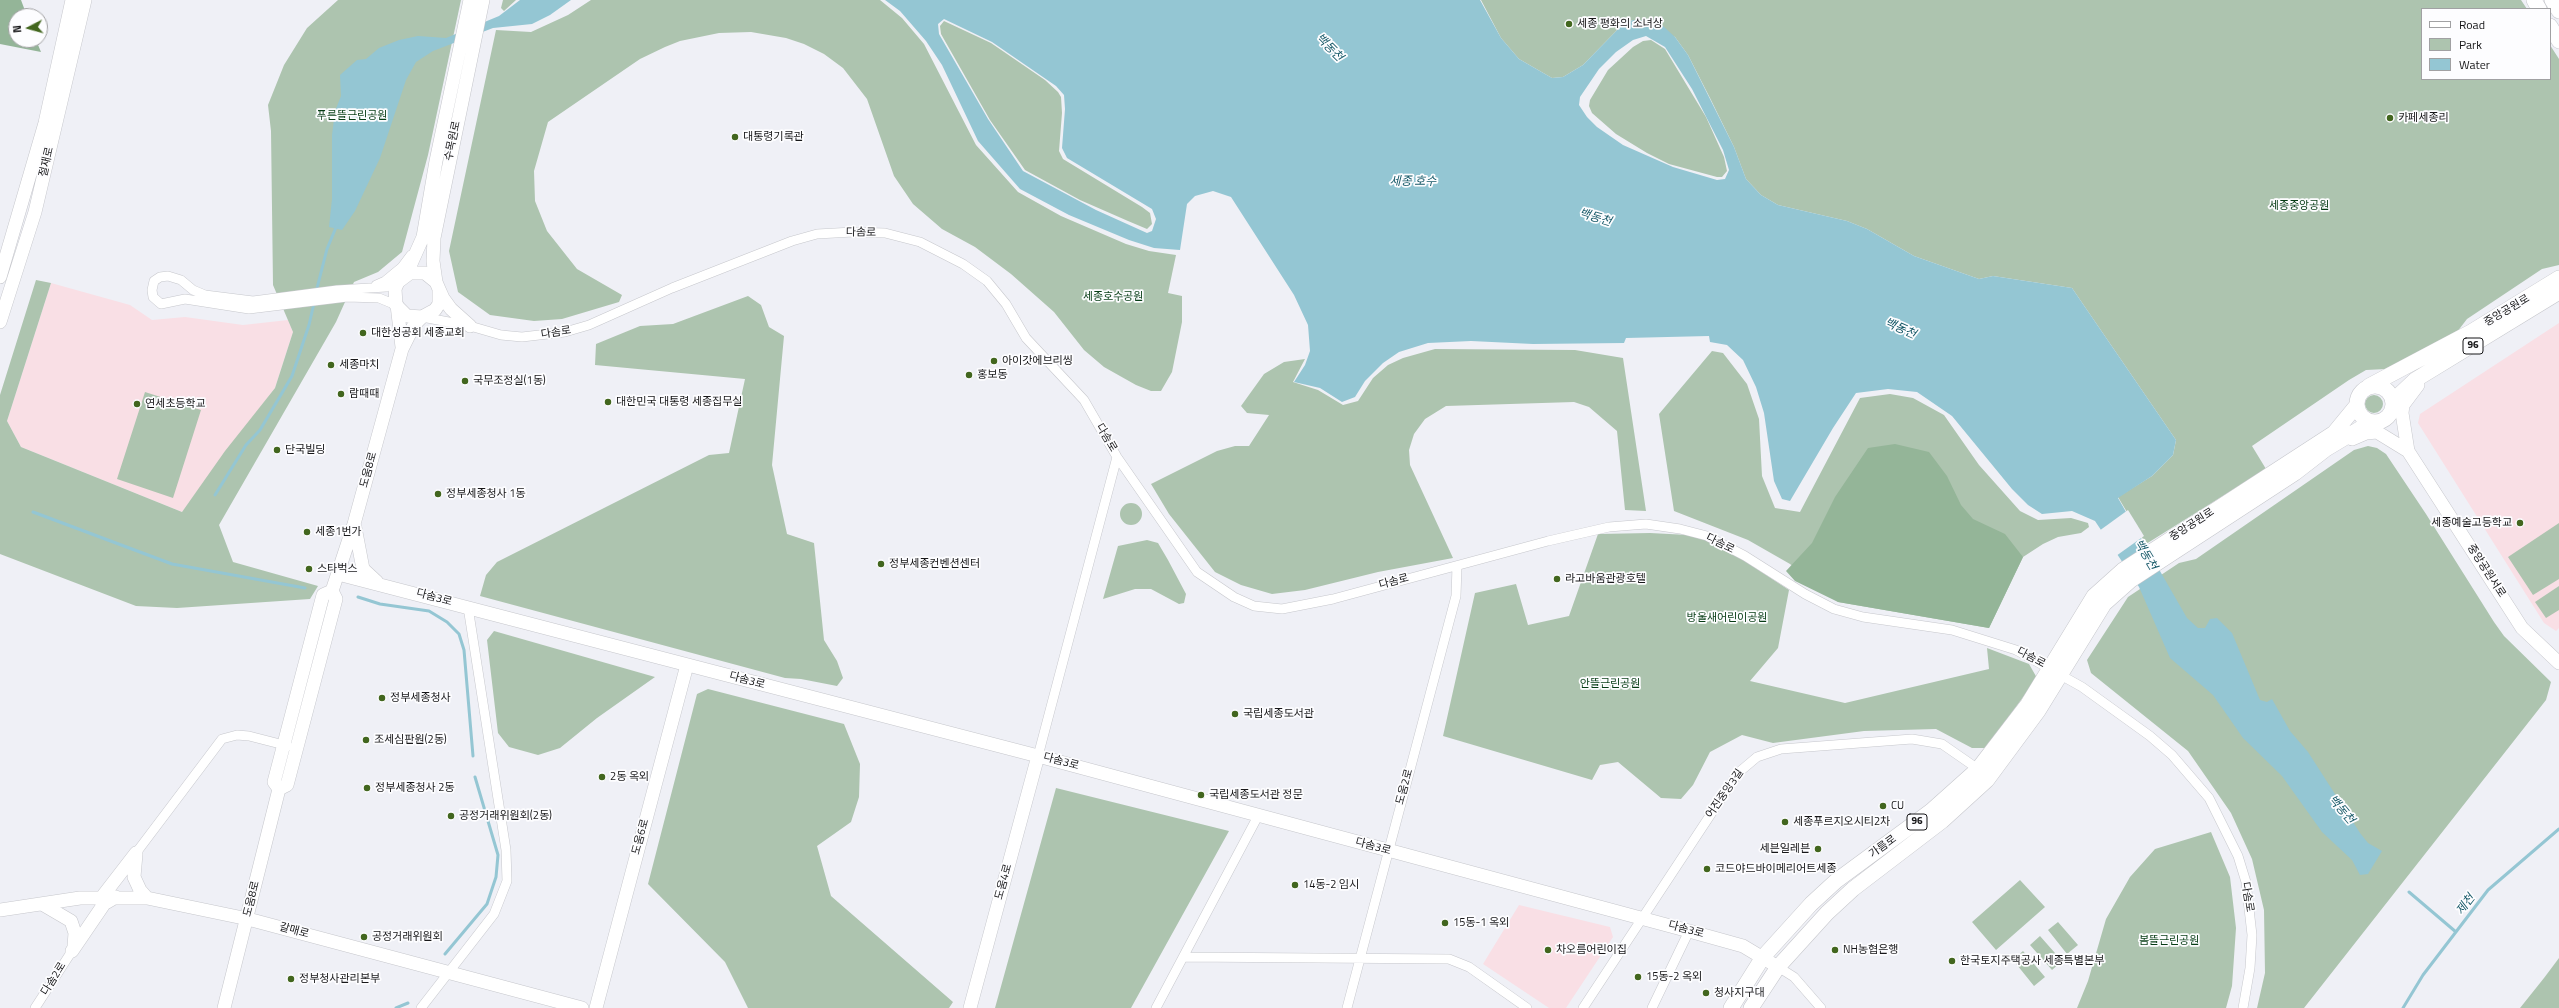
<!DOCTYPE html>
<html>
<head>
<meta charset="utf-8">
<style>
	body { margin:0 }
	#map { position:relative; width:2559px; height:1008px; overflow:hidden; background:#eff0f6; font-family:"Titillium Web",sans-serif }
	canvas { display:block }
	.legend { position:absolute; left:2421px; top:8px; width:130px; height:72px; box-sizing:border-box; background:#fdfdff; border:1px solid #a1a1a3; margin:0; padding:5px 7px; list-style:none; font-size:12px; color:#171719 }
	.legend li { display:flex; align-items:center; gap:8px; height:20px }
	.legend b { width:20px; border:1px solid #a1a1a3 }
	.north { position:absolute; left:8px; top:8px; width:40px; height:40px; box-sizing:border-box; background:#fdfdff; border:1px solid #a1a1a3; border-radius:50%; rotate:264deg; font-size:11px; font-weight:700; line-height:16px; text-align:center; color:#171719 }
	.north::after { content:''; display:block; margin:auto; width:14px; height:18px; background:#42661e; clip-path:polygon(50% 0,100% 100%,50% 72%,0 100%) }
</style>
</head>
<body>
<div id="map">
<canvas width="2559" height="1008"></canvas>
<ul class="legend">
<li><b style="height:5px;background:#fff"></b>Road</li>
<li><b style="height:11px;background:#adc4af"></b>Park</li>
<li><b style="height:11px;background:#94c6d3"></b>Water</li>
</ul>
<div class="north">N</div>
</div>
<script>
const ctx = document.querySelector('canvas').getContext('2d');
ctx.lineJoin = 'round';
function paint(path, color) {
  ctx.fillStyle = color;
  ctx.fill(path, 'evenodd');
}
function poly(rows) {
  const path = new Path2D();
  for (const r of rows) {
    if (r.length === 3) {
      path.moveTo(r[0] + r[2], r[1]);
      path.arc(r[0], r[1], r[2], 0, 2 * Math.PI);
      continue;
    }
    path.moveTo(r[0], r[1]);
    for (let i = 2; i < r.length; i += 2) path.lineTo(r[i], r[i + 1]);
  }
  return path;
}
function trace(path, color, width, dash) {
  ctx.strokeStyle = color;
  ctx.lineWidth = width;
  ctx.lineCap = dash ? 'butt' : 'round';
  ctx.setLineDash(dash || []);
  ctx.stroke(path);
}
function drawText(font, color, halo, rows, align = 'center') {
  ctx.font = font + ' "Titillium Web","Noto Sans KR",sans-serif';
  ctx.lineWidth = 3.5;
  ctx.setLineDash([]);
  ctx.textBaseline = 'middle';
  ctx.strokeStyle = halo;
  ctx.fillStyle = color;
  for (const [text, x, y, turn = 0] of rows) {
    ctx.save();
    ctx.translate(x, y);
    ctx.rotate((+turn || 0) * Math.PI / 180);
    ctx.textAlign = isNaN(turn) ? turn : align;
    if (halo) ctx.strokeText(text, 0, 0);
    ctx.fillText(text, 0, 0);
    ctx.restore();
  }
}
const education = poly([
	[51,283,130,305,152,320,185,317,243,325,288,320,293,332,275,388,182,512,21,447,7,421],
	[2559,323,2559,628,2556,631,2544,623,2418,423,2420,414],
	[1519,905,1610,927,1613,937,1566,1008,1549,1008,1483,964]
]);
const green = poly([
	[338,0,461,0,428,155,402,252,378,272,354,282,336,322,219,525,233,562,318,586,310,599,177,608,136,606,0,554,0,395,36,280,51,283,7,421,21,447,182,512,225,451,275,388,293,332,273,285,271,131,268,105,284,65,307,28],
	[503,0,516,0,504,11,501,8],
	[591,0,880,0,902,18,924,44,976,145,1018,192,1061,216,1126,244,1149,251,1176,255,1168,293,1182,296,1182,322,1172,372,1161,391,1151,391,1136,385,1104,367,1084,350,1054,312,1011,274,975,247,942,229,913,204,894,176,867,99,843,68,824,54,804,44,786,38,751,32,719,33,680,41,665,47,640,59,548,122,534,171,535,201,547,231,577,269,622,295,619,302,562,319,534,321,490,315,458,292,449,251,496,30,531,32,568,15],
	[1481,0,2521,0,2527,9,2422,9,2422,79,2550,79,2550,45,2559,59,2559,265,2542,269,2467,319,2457,332,2386,369,2366,370,2349,380,2252,446,2266,469,2146,544,2118,497,2152,476,2173,455,2176,440,2072,288,1993,276,1979,279,1914,256,1867,229,1847,221,1778,205,1761,195,1746,179,1734,147,1710,98,1688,55,1675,37,1633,20,1623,24,1583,65,1563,77,1552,78,1519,59,1501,38],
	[944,21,991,43,1045,80,1058,92,1061,97,1062,113,1059,151,1063,159,1142,207,1150,213,1152,224,1147,229,1128,221,1080,200,1025,170,990,120,941,34,940,26],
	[1651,40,1665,49,1706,117,1724,157,1727,171,1722,177,1717,177,1669,164,1647,153,1616,134,1592,113,1589,106,1590,100,1608,70,1633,47,1643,41],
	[748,296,761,305,769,327,784,336,772,465,787,534,814,543,824,640,837,661,843,678,837,686,801,679,785,678,480,596,486,575,497,562,709,455,729,453,745,379,595,365,596,344,640,326,673,324],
	[1435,349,1575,350,1623,358,1646,511,1625,510,1617,431,1589,407,1574,402,1446,406,1425,419,1414,434,1409,450,1410,465,1453,558,1378,572,1305,590,1272,594,1241,585,1215,572,1169,514,1151,484,1217,451,1235,446,1249,446,1269,415,1247,413,1241,406,1264,374,1284,362,1305,359,1293,382,1318,390,1343,405,1358,401,1373,378,1388,365,1403,358],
	[1712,351,1723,353,1747,384,1759,419,1762,476,1775,508,1800,512,1860,398,1890,394,1913,398,1944,415,1979,465,2020,511,2038,520,2071,518,2088,523,2089,527,2081,533,2058,537,2043,544,2023,557,1989,628,1838,602,1790,564,1748,540,1674,511,1659,414],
	[145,392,201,410,173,498,117,479],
	[2374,404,9],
	[2368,446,2377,448,2386,454,2426,514,2494,622,2504,636,2551,682,2546,700,2304,1008,2257,1008,2265,973,2264,910,2252,859,2231,813,2188,751,2091,673,2087,660,2128,597,2179,563,2196,559,2354,450],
	[1131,514,11],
	[2559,523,2559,579,2533,595,2508,557],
	[1650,533,1707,536,1789,590,1778,648,1750,681,1845,703,1989,669,1987,648,2029,664,2037,678,1986,748,1972,748,1936,729,1864,731,1773,743,1742,735,1710,752,1693,785,1681,799,1661,798,1618,762,1600,765,1592,780,1443,736,1475,593,1516,584,1528,625,1569,616,1598,534],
	[1147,540,1158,543,1168,560,1186,594,1184,603,1179,604,1151,589,1135,589,1103,599,1118,546],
	[2559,586,2559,610,2546,618,2535,602],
	[494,631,655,677,597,718,560,748,538,755,509,747,498,733,487,640],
	[708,689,844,724,860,764,859,797,851,822,817,846,831,896,953,1002,949,1008,748,1008,725,962,648,884,697,694],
	[1056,788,1229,831,1131,1008,995,1008],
	[2211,832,2230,877,2236,928,2232,986,2226,1008,2077,1008,2088,981,2106,919,2130,877,2155,849],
	[2020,880,2045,907,1996,950,1972,922],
	[2058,922,2078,945,2067,954,2048,930],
	[2040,936,2062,961,2052,970,2030,945],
	[2023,951,2045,977,2034,986,2013,960],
	[2559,958,2559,1008,2520,1008,2544,978]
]);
const forest = poly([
	[0,0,21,0,27,16,16,16,16,40,36,40,41,52,0,44],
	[1895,444,1929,452,1947,476,1961,505,1973,519,2005,534,2023,557,1989,628,1838,602,1795,581,1786,571,1812,543,1835,497,1868,448]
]);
const water = poly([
	[520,0,571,0,550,15,532,24,493,28,433,51,416,62,406,80,380,158,355,211,342,230,329,227,332,199,332,135,335,111,341,96,340,75,357,60,366,59,379,48,399,40,418,36,446,38,499,16],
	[885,0,1480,0,1501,38,1519,59,1552,78,1563,77,1583,65,1623,24,1633,20,1651,21,1663,26,1675,37,1688,55,1734,147,1746,179,1761,195,1778,205,1847,221,1867,229,1914,256,1979,279,1993,276,2072,288,2176,440,2173,455,2152,476,2118,498,2187,618,2198,628,2205,628,2210,619,2217,618,2232,633,2260,700,2267,702,2272,699,2290,731,2308,752,2360,833,2368,843,2382,851,2368,874,2360,875,2352,860,2322,832,2282,776,2243,738,2213,695,2170,658,2139,587,2095,521,2072,511,2042,514,2028,505,2012,489,1952,416,1917,392,1888,389,1856,393,1833,428,1790,501,1782,499,1774,481,1764,413,1756,387,1743,360,1727,345,1710,342,1709,336,1626,338,1624,343,1533,344,1471,341,1428,343,1399,352,1383,363,1365,381,1355,397,1342,402,1320,388,1294,382,1305,365,1310,351,1308,325,1294,295,1231,197,1213,191,1195,196,1187,204,1180,250,1154,248,1129,240,1069,215,1020,189,978,141,942,65,926,41,900,11],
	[944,19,992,42,1056,86,1064,95,1065,109,1062,148,1067,158,1152,209,1156,219,1152,231,1147,233,1096,210,1023,171,988,119,939,34,938,24],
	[1646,36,1665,47,1692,89,1723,150,1729,170,1725,179,1717,180,1673,167,1623,145,1597,127,1587,117,1579,105,1580,97,1599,69,1616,52,1633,40]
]);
const pier = poly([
	[2128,510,2144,536,2116,556,2099,531]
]);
const stream = poly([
	[316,292,327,249,337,225],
	[215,495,246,445,260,430,292,376,309,325,314,303],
	[33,512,172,564,305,588],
	[358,597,380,604,429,611,447,622,459,634,464,650,473,756],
	[2409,892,2456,932],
	[445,954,487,904,496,877,498,855,475,777],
	[396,1008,408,1003],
	[2403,1008,2423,975,2488,890,2559,829]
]);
const street = poly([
	[376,285,385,281,402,267,411,255],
	[396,305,379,298,347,297,249,309,185,299,161,304,153,297,152,290,154,281,160,277,168,276,181,280,193,290,205,295,253,301,337,290,386,287,398,282],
	[422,317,470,326,501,335,522,337,565,332,589,325,672,288,792,241,817,234,853,232,885,233,920,242,963,264,987,281,1006,304,1026,338,1084,400,1117,457,1197,572,1234,597,1254,606,1282,609,1333,599,1548,541,1609,527,1646,524,1680,529,1707,536,1745,556,1805,594,1834,609,1863,617,1952,630,2016,650,2082,687,2150,736,2172,755,2209,798,2238,856,2246,882,2252,935,2250,968,2243,1008],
	[1038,756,1117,457],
	[136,853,222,739,237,735,249,736,288,746],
	[1184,957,1449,959,1469,967,1527,1008],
	[1778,967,1794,977,1821,1008],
	[35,1008,72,951],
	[421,1008,494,914,507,881,506,850,468,607],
	[1156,1008,1258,816],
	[1347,1008,1456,596,1457,566],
	[1583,1008,1738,773,1757,757,1781,749,1912,739,1942,744,1978,769],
	[1652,1008,1689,931]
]);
const secondary = poly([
	[406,275,423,237,436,161,470,0],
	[0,277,45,123,72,0],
	[436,282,433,261,434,238,483,0],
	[439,289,439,304,435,310,422,317,407,316,396,305,395,289,398,282,410,273,425,273,436,282,439,289,443,298,451,309,470,326],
	[397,305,402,347],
	[0,322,35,212,85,0],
	[2352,439,2366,433,2377,432,2408,451,2522,628,2559,663],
	[2408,451,2402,413,2403,405,2418,385],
	[355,527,363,569,377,582],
	[338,574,1038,756,1689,931,1743,946,1778,967],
	[279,789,287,785,336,599,332,591,354,524,402,349,414,325,422,317],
	[136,854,134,877,140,890,147,898],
	[102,897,136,853],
	[42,904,71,921,75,933,74,946],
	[0,910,80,898,147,898,248,919,582,1008],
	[72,951,104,904,116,897],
	[224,1008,279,789,274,782,323,595,332,591],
	[596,1008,687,665],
	[970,1008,1038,756]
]);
const primary = poly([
	[2534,0,2539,9],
	[2552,0,2559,11],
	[2550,26,2559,41],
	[2375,404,18],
	[2369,386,2471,332,2559,278],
	[2393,406,2399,395,2415,380,2559,292],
	[1731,1008,1763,957,1811,904,1836,881,1931,811,1978,769,2028,704,2094,596,2123,570,2334,433,2357,405],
	[1751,1008,1778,967,1827,913,1853,889,1942,821,1987,780,2038,711,2104,604,2131,580,2295,473,2326,449,2371,422]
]);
const markers = [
	[1569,24,4,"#42661e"],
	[2390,118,4,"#42661e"],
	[735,137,4,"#42661e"],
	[363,333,4,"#42661e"],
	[994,361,4,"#42661e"],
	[331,365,4,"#42661e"],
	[969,375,4,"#42661e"],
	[465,381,4,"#42661e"],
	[341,394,4,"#42661e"],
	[608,402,4,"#42661e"],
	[137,404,4,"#42661e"],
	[277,450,4,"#42661e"],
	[438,494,4,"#42661e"],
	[2520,523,4,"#42661e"],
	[307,532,4,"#42661e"],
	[881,564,4,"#42661e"],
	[309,569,4,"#42661e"],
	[1557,579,4,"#42661e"],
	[382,698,4,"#42661e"],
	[1235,714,4,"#42661e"],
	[366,740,4,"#42661e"],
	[602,777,4,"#42661e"],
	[367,788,4,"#42661e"],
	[1201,795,4,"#42661e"],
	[1883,806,4,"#42661e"],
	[451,816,4,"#42661e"],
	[1785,822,4,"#42661e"],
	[1818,849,4,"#42661e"],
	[1707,869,4,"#42661e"],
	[1295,885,4,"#42661e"],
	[1445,923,4,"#42661e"],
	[364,937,4,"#42661e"],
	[1548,950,4,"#42661e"],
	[1835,950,4,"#42661e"],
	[1952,961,4,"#42661e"],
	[1638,977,4,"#42661e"],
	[291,979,4,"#42661e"],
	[1706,993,4,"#42661e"]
];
const shields = [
	[2473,346,20],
	[1917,822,20]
];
const shieldNames = [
	["96",2473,346],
	["96",1917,822]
];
const poiNames = [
	["세종 평화의 소녀상",1577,24],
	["카페세종리",2398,118],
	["대통령기록관",743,137],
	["대한성공회 세종교회",371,333],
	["아이갓에브리씽",1002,361],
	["세종마치",339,365],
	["홍보동",977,375],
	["국무조정실(1동)",473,381],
	["람때때",349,394],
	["대한민국 대통령 세종집무실",616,402],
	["연세초등학교",145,404],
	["단국빌딩",285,450],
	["정부세종청사 1동",446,494],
	["세종예술고등학교",2512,523,"right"],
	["세종1번가",315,532],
	["정부세종컨벤션센터",889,564],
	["스타벅스",317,569],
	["라고바움관광호텔",1565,579],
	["정부세종청사",390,698],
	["국립세종도서관",1243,714],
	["조세심판원(2동)",374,740],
	["2동 옥외",610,777],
	["정부세종청사 2동",375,788],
	["국립세종도서관 정문",1209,795],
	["CU",1891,806],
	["공정거래위원회(2동)",459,816],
	["세종푸르지오시티2차",1793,822],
	["세븐일레븐",1810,849,"right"],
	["코드야드바이메리어트세종",1715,869],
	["14동-2 임시",1303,885],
	["15동-1 옥외",1453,923],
	["공정거래위원회",372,937],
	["차오름어린이집",1556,950],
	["NH농협은행",1843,950],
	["한국토지주택공사 세종특별본부",1960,961],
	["15동-2 옥외",1646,977],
	["정부청사관리본부",299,979],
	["청사지구대",1714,993]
];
const parkNames = [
	["푸른뜰근린공원",352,116],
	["세종중앙공원",2299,206],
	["세종호수공원",1113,297],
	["방울새어린이공원",1727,618],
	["안뜰근린공원",1610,684],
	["봄뜰근린공원",2169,941]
];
const streetNames = [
	["수목원로",453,141,-78],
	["절재로",47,162,-77],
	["다솜로",861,233,1],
	["중앙공원로",2507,311,-31],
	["다솜로",556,333,-9],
	["다솜로",1106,438,59],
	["도움8로",369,470,-75],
	["중앙공원로",2192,525,-33],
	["다솜로",1720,544,26],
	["중앙공원서로",2486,571,57],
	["다솜로",1394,582,-15],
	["다솜3로",434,598,15],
	["다솜로",2031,658,28],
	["다솜3로",747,681,15],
	["다솜3로",1061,762,15],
	["도움2로",1405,787,-75],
	["어진중앙3길",1725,794,-55],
	["도움6로",641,837,-75],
	["다솜3로",1373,847,15],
	["가름로",1883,847,-36],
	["도움4로",1004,882,-75],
	["다솜로",2247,897,81],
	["도움8로",252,899,-76],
	["다솜3로",1686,930,15],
	["갈매로",294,931,15],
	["다솜2로",54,979,-58]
];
const waterNames = [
	["백동천",1329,48,45],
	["세종 호수",1413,182],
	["백동천",1595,218,17],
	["백동천",1900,329,24],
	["백동천",2145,555,59],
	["백동천",2341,810,50],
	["제천",2466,905,-52]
];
paint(education, '#f9dfe5');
paint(green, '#adc4af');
paint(forest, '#94b598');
paint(water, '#94c6d3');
paint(pier, '#eff0f6');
trace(stream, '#94c6d3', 3);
trace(street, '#c6c7cc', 10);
trace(secondary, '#c6c7cc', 14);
trace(primary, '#c6c7cc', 16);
trace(street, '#fff', 9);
trace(secondary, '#fff', 13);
trace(primary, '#fff', 15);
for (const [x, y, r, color] of markers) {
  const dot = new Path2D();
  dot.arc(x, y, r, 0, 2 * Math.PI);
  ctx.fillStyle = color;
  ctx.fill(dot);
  trace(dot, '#fdfdff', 1.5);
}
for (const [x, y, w] of shields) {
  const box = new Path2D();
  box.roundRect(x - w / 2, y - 8, w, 16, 3);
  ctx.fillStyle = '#fdfdff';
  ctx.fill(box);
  trace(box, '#171719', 1);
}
drawText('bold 10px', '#171719', null, shieldNames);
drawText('11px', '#171719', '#fdfdff', poiNames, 'left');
drawText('11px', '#063c15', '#fdfdff', parkNames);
drawText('11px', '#171719', '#fdfdff', streetNames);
drawText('italic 12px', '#175968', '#fdfdff', waterNames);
</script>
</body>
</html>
